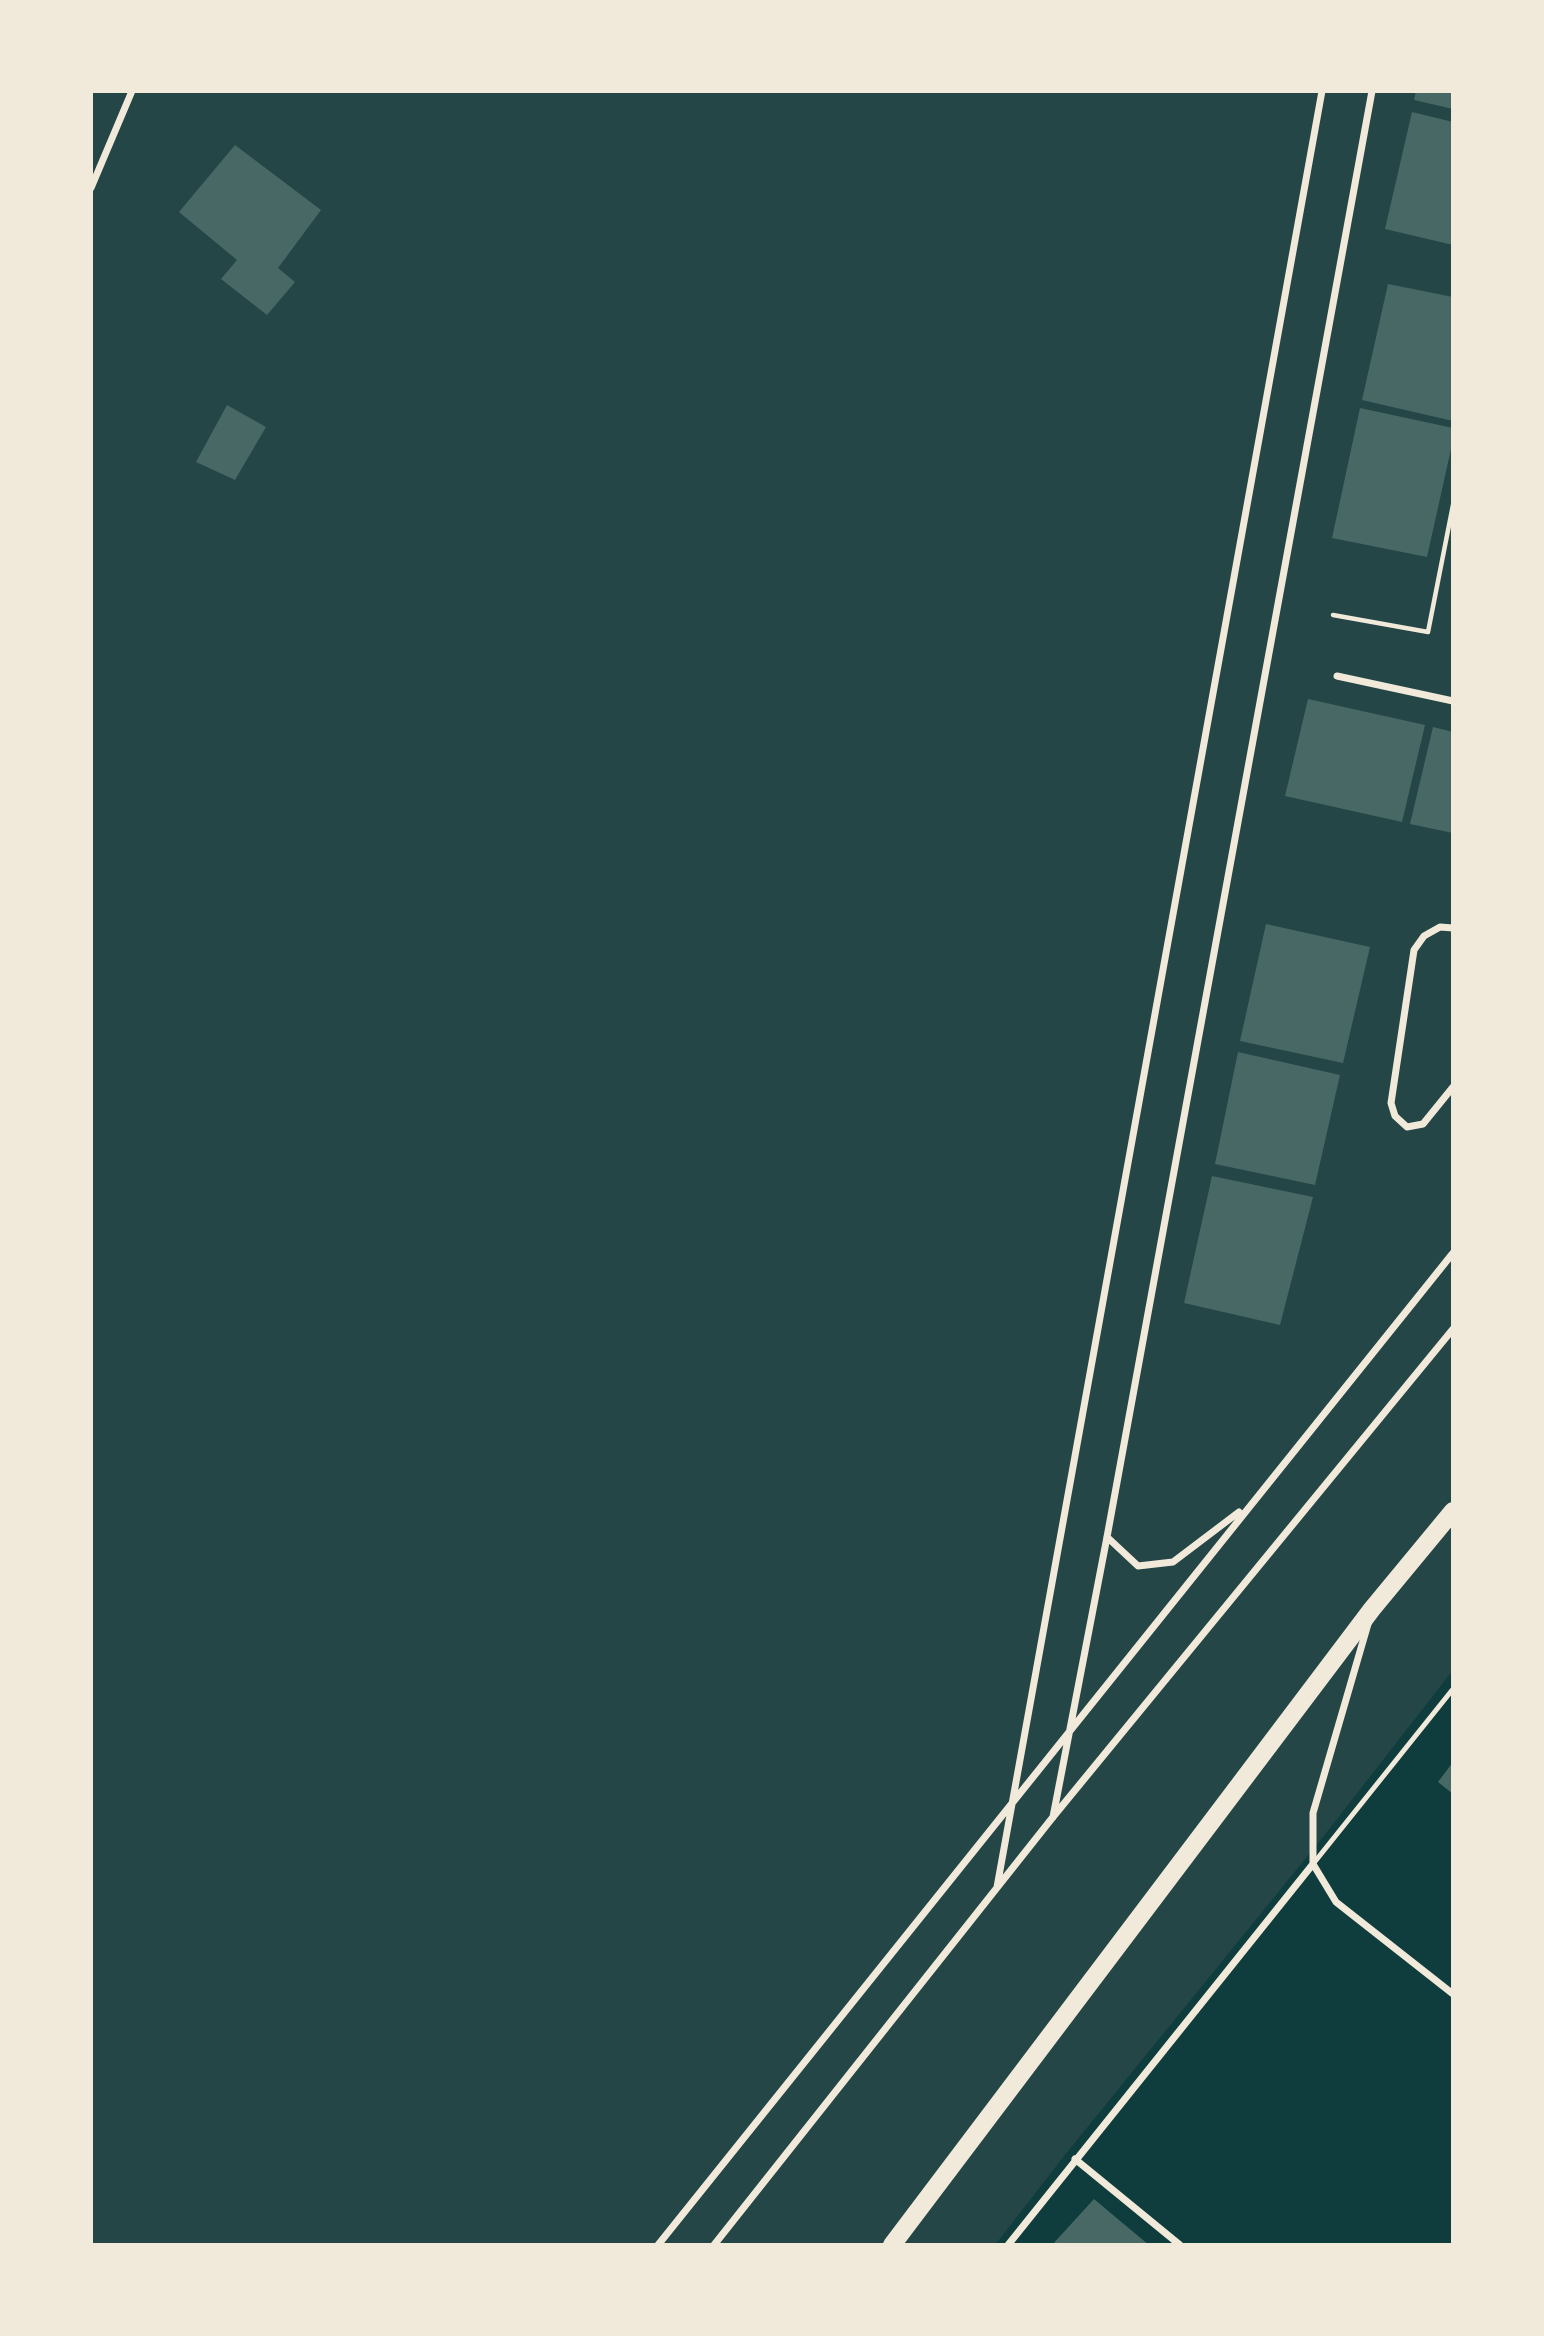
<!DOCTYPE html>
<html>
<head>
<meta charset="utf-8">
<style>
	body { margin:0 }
	#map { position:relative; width:1544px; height:2336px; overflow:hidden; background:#0f3d3e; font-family:Poppins,sans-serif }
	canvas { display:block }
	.frame { position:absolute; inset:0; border:93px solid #f1e9da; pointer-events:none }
</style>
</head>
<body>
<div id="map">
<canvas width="1544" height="2336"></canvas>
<div class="frame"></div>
</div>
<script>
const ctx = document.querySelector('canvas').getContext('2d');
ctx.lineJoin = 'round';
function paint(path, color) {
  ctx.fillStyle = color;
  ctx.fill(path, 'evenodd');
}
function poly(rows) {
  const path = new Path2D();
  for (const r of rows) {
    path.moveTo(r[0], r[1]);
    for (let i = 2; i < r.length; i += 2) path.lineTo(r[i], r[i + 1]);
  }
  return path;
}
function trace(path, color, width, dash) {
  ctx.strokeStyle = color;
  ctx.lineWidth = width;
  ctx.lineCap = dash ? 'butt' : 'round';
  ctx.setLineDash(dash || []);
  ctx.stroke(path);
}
const green = poly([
	[91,91,1453,91,1453,1670,1323,1837,1068,2151,995,2245,91,2245]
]);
const building = poly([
	[1416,91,1453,91,1453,109,1414,100],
	[1412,112,1453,122,1453,245,1385,229],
	[235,145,321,210,278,268,295,282,267,315,221,279,237,260,179,212],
	[1388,284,1453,297,1453,421,1362,400],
	[227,405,266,427,235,480,196,462],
	[1360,408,1453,428,1453,440,1427,557,1332,538],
	[1308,699,1425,725,1402,822,1285,796],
	[1433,727,1453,732,1453,833,1410,824],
	[1266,924,1370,947,1343,1063,1240,1041],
	[1238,1052,1340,1075,1315,1185,1215,1164],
	[1212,1176,1313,1197,1280,1325,1184,1303],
	[1453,1762,1453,1794,1438,1782],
	[1094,2199,1119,2220,1149,2245,1052,2245]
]);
const path = poly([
	[1333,615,1428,632,1453,505]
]);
const service = poly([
	[1313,1864,1453,1689]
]);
const minor = poly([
	[91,188,132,91],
	[1337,676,1453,701],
	[1453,928,1440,927,1424,936,1414,950,1391,1103,1395,1116,1407,1127,1423,1124,1453,1087],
	[1107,1537,1138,1566,1173,1562,1239,1512],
	[1368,1624,1313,1813,1313,1864,1336,1902,1453,1994],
	[1053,1817,1107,1537,1372,91],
	[997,1887,1322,91],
	[1075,2159,1180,2245],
	[658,2245,1453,1253],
	[714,2245,1053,1817,1453,1329],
	[1008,2245,1313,1864]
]);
const primary = poly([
	[892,2245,1372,1609,1453,1511]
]);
paint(green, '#244646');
paint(building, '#486865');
trace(path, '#f1e9da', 4.5);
trace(service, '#f1e9da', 5);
trace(minor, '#f1e9da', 7);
trace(primary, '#f1e9da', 18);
</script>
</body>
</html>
